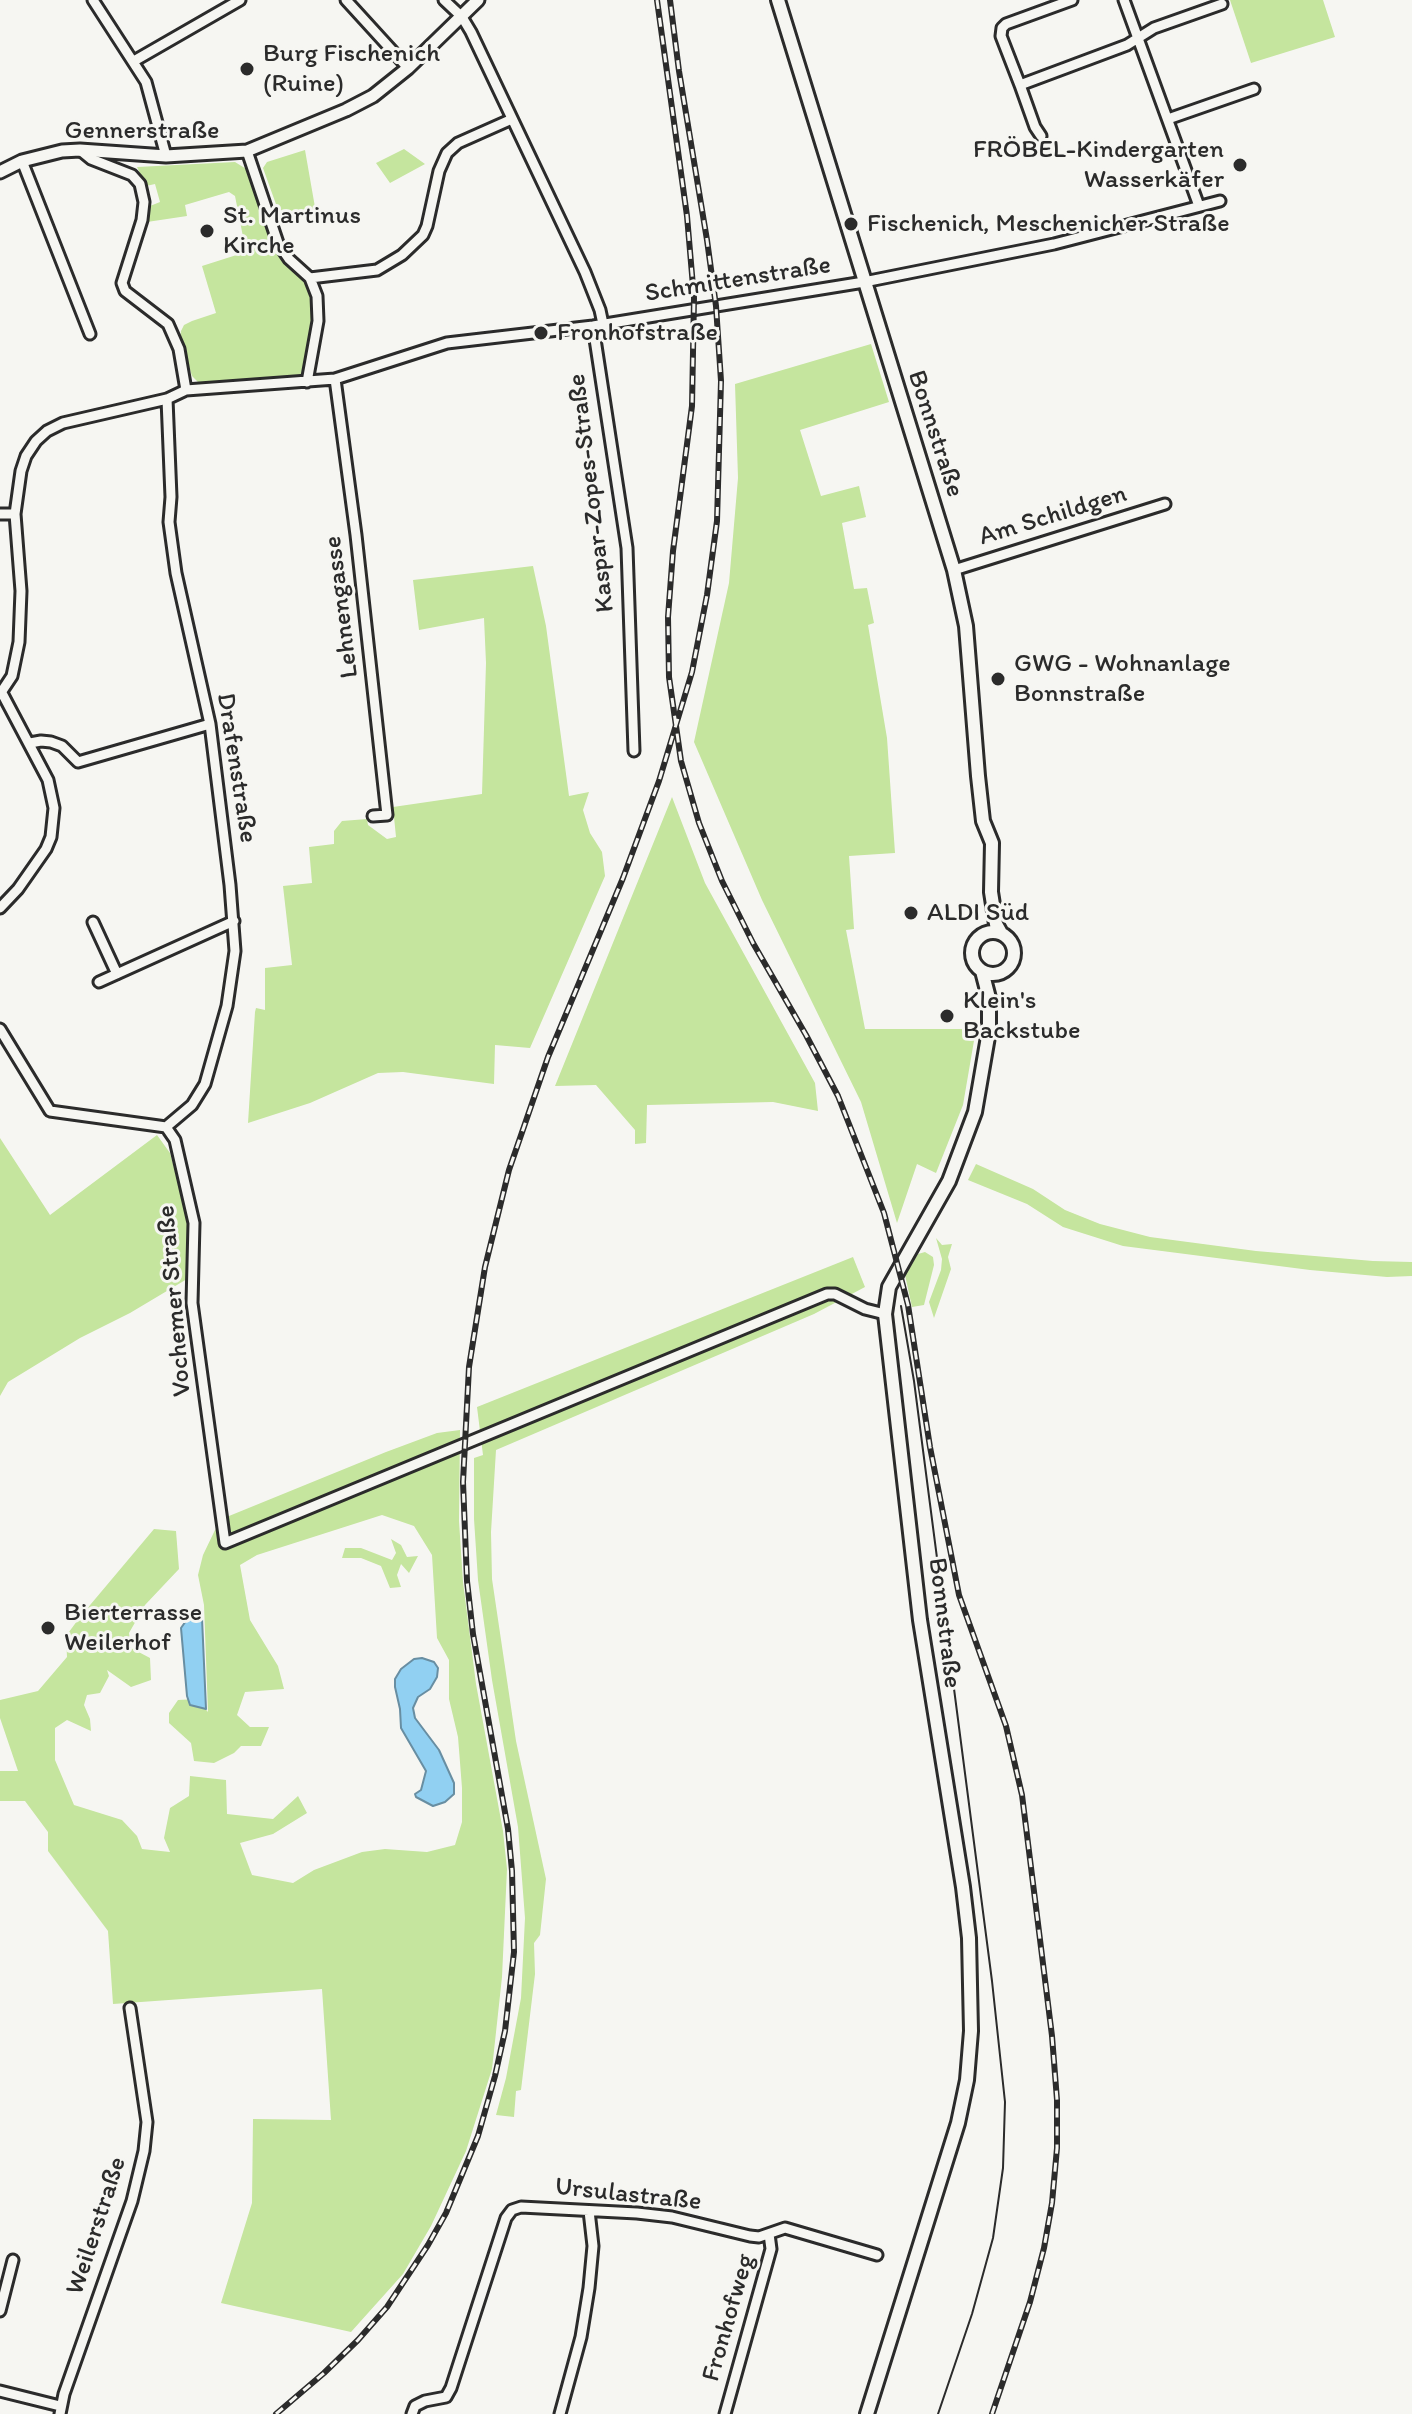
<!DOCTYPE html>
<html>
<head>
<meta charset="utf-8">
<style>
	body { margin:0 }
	canvas { display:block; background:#f6f6f2 }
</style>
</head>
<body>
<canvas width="1412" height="2414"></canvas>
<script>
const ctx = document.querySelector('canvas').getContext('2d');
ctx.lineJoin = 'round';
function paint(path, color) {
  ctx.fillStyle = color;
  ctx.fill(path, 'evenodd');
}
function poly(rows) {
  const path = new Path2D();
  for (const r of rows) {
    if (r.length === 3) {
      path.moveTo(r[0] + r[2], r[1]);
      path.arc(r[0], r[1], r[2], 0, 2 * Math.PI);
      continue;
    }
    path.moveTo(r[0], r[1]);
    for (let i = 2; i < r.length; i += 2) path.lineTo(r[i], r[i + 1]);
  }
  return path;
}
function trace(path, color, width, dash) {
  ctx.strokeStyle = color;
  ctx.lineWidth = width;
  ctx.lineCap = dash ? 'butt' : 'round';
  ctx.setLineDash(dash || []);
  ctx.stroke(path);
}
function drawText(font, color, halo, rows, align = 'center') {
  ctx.font = font + ' Itim,sans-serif';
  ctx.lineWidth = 6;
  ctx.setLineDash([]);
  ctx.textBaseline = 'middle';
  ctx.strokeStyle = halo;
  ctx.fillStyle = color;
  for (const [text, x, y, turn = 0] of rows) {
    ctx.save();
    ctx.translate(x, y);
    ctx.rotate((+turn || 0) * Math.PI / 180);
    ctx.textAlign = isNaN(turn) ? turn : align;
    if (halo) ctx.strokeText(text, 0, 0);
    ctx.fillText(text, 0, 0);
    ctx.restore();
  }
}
const green = poly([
	[1230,0,1323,0,1335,37,1251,63],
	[404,149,425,164,390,183,376,163],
	[305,150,316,213,282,221,263,168,267,162],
	[235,162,248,170,255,181,271,239,280,257,301,278,310,292,315,305,315,316,308,357,299,378,201,385,192,376,180,338,181,331,184,325,192,321,216,313,202,266,246,252,235,196,229,192,185,205,187,216,147,222,150,206,160,202,155,184,146,186,137,167],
	[871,344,889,402,800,430,821,496,859,486,866,517,842,523,854,589,867,588,874,623,868,625,887,738,895,853,849,856,854,929,846,930,865,1029,976,1029,963,1105,936,1173,917,1164,897,1223,861,1102,762,900,694,742,729,583,738,478,735,384],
	[533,566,546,626,569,796,589,792,583,810,590,833,602,852,605,876,530,1048,495,1045,494,1084,403,1072,378,1073,310,1103,248,1123,255,1012,256,1008,265,1010,265,968,292,965,283,886,312,883,309,847,334,844,334,831,342,821,367,819,368,825,387,839,396,837,393,807,482,794,486,663,484,618,419,630,413,580],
	[672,797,705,883,815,1083,818,1111,773,1102,647,1105,646,1143,635,1144,635,1130,596,1085,555,1086],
	[157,1135,170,1153,189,1223,187,1279,130,1313,80,1338,8,1382,0,1396,0,1138,50,1215],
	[976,1164,1033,1189,1065,1210,1100,1224,1150,1237,1256,1251,1373,1261,1412,1262,1412,1276,1387,1277,1310,1270,1123,1246,1063,1227,1027,1204,968,1180],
	[936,1238,942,1245,952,1244,948,1257,951,1269,934,1318,929,1302,941,1270,942,1259],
	[925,1252,933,1257,934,1265,924,1305,912,1307,905,1275,918,1254],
	[853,1257,865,1287,814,1314,496,1450,491,1532,492,1579,516,1741,546,1879,540,1935,534,1943,535,1974,521,2090,516,2091,514,2117,496,2115,506,2078,521,1998,525,1918,518,1827,492,1680,478,1580,474,1519,474,1458,483,1455,477,1407],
	[460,1430,459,1521,463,1582,476,1684,503,1831,507,1869,502,1977,492,2069,466,2151,431,2226,403,2274,351,2332,221,2303,252,2203,253,2119,331,2120,322,1989,113,2004,108,1931,48,1851,48,1832,25,1801,0,1801,0,1771,18,1771,0,1718,0,1700,38,1691,67,1657,66,1636,80,1617,154,1529,176,1531,179,1569,145,1605,129,1633,131,1648,150,1658,151,1680,131,1687,107,1670,109,1676,100,1693,87,1695,84,1705,90,1719,91,1731,67,1720,55,1728,55,1760,74,1805,122,1820,137,1836,142,1849,170,1852,164,1838,170,1808,189,1796,190,1776,226,1780,227,1814,273,1819,298,1796,307,1813,273,1834,240,1843,252,1875,293,1883,314,1870,362,1852,385,1849,427,1852,455,1845,462,1822,462,1788,458,1737,449,1699,449,1660,437,1638,432,1555,414,1526,382,1515,257,1555,240,1565,250,1620,278,1666,284,1689,245,1692,237,1715,250,1727,269,1727,261,1746,241,1746,234,1753,214,1763,194,1761,191,1743,169,1723,169,1713,178,1700,197,1699,208,1712,204,1605,198,1575,203,1555,215,1530,229,1516,386,1452,437,1433],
	[391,1539,401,1545,407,1557,418,1556,409,1573,401,1564,397,1575,401,1587,390,1588,381,1566,361,1558,342,1558,345,1548,361,1548,392,1560,396,1553]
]);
const water = poly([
	[198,1614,202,1618,206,1709,190,1705,187,1696,181,1628,188,1618,198,1614],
	[422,1658,434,1662,438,1668,437,1677,430,1689,418,1697,413,1708,415,1718,439,1750,454,1783,454,1794,445,1802,433,1806,416,1797,415,1794,421,1790,426,1771,401,1728,400,1709,395,1687,395,1679,401,1669,414,1659,422,1658]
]);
const minor = poly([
	[93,0,146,82,166,156],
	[346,0,408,68],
	[444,0,462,17,471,32,585,272,600,310,603,324],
	[1072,0,1006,24,1002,28,1001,36,1020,85,1127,45,1154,28,1222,4],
	[1124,0,1199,206],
	[134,61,240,0],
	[1020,85,1035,127,1041,136],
	[1168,119,1254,89],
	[80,150,91,159,132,175,140,184,144,202,142,220,122,283,125,291,168,324,179,349,186,390],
	[247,151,278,243,289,259,310,278,317,296,318,321,307,382],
	[22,161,90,334],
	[310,278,377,270,402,255,423,235,427,226,439,171,447,153,458,143,512,119],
	[593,326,627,548,634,751],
	[335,379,356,535,387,815,373,816],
	[0,514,15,514],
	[954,570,1165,504],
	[0,694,12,676,19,642,21,591,15,514,21,471,26,456,36,441,47,431,63,423,167,399,186,390,335,379,447,343,593,326,864,282,1054,244,1220,201],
	[30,743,41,741,51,742,62,746,78,762,210,724],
	[0,908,18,889,46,849,51,837,54,808,48,780,2,693],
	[93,922,117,974],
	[99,982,234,921],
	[0,1029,50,1111,166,1127,175,1140,194,1223,192,1303,225,1543,827,1294,835,1294,865,1309,885,1314],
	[166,1127,192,1105,205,1084,227,1006,235,951,230,885,210,724,176,573,169,522,171,497,167,399],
	[0,2311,13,2260],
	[0,2391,60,2406],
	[60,2414,64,2394,132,2201,144,2151,147,2122,130,2008],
	[412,2414,415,2406,425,2401,446,2397,451,2388,506,2218,512,2210,521,2207,637,2213,672,2217,750,2236,759,2237,785,2228,877,2255],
	[560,2414,581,2337,589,2288,593,2246,589,2211],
	[725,2414,771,2249,769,2234]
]);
const tertiary = poly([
	[0,172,22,161,62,151,80,150,166,156,247,151,346,110,373,96,408,68,478,0]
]);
const secondary = poly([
	[778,0,954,570,966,626,978,776,983,821,992,843,991,892,996,924,1001,933],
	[993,953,21],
	[867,2414,958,2123,967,2080,971,2031,969,1938,963,1887,920,1620,885,1314,889,1287,949,1181,975,1112,989,1031,989,998,982,971]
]);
const tram = poly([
	[901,1306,914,1381,992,1981,1005,2102,1003,2168,993,2238,972,2314,938,2414]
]);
const rail = poly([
	[657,0,687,216,694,298,692,406,673,551,668,617,669,677,681,761,699,823,722,881,753,943,806,1035,838,1096,884,1213,908,1305,930,1447,959,1595,1006,1726,1022,1795,1052,2036,1057,2100,1057,2148,1052,2203,1044,2248,1030,2302,992,2414],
	[276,2414,324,2373,358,2340,387,2307,428,2245,446,2213,478,2136,495,2076,505,2031,514,1952,512,1871,508,1829,473,1634,467,1581,463,1482,469,1367,485,1267,509,1170,548,1057,623,878,659,781,692,672,707,595,717,521,721,381,716,306,707,240,679,71,670,0]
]);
const markers = [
	[247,69,8,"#2b2b2b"],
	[1240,165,8,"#2b2b2b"],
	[851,224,8,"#2b2b2b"],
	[207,231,8,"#2b2b2b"],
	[541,333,8,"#2b2b2b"],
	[998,679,8,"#2b2b2b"],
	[911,913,8,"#2b2b2b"],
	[947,1016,8,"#2b2b2b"],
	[48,1628,8,"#2b2b2b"]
];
const poiNames = [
	["Burg Fischenich",263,54],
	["(Ruine)",263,84],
	["FRÖBEL-Kindergarten",1224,150,"right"],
	["Wasserkäfer",1224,180,"right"],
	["St. Martinus",223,216],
	["Kirche",223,246],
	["Fischenich, Meschenicher Straße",867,224],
	["Fronhofstraße",557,333],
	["GWG - Wohnanlage",1014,664],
	["Bonnstraße",1014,694],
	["ALDI Süd",927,913],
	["Klein's",963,1001],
	["Backstube",963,1031],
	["Bierterrasse",64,1613],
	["Weilerhof",64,1643]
];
const streetNames = [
	["Gennerstraße",142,131],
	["Schmittenstraße",738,280,-9],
	["Bonnstraße",935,434,72],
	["Kaspar-Zopes-Straße",592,493,-97],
	["Am Schildgen",1053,516,-17],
	["Lehnengasse",342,607,-97],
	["Drafenstraße",236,768,81],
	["Vochemer Straße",175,1301,-95],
	["Bonnstraße",944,1623,83],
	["Ursulastraße",628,2195,6],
	["Weilerstraße",97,2226,-72],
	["Fronhofweg",729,2318,-74]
];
paint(green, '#c5e59e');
paint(water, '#91d0f2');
trace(water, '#688ea2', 2);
trace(minor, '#2b2b2b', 15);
trace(tertiary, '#2b2b2b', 17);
trace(secondary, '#2b2b2b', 18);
trace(minor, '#f6f6f2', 9);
trace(tertiary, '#f6f6f2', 11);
trace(secondary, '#f6f6f2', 12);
trace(tram, '#2b2b2b', 2);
trace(rail, '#2b2b2b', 6);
trace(rail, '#f6f6f2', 3, [9]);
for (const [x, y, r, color] of markers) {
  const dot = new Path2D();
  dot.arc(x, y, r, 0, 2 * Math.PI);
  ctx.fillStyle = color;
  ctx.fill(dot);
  trace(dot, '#f6f6f2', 3);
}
drawText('26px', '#2b2b2b', '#f6f6f2', poiNames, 'left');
drawText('26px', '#2b2b2b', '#f6f6f2', streetNames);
</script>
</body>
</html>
